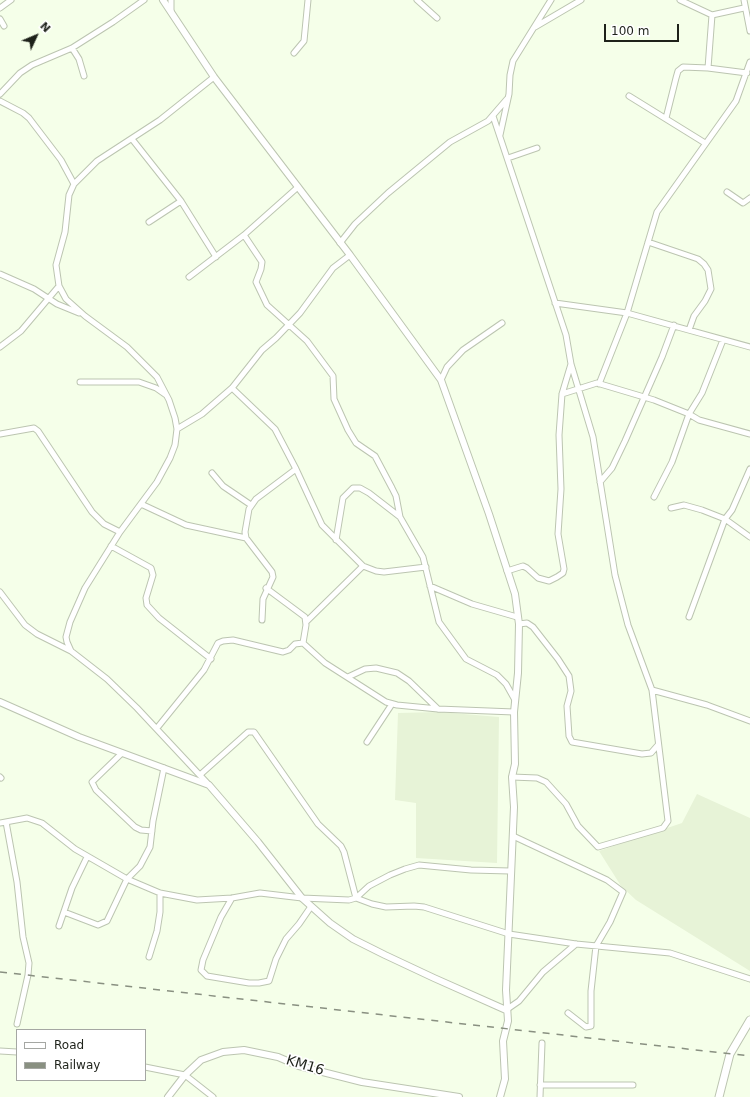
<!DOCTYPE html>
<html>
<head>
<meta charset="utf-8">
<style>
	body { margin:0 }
	#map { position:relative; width:750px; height:1097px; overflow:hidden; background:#f5ffe9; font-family:"DejaVu Sans",sans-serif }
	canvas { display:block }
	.legend { position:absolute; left:16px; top:1029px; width:130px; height:52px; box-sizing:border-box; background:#fff; border:1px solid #a5a7a3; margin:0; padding:5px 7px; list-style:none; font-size:12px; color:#1e221a }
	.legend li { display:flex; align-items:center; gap:8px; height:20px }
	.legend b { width:20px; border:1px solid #a5a7a3 }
	.north { position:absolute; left:16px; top:16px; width:40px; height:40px; -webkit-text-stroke:3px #fff; paint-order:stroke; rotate:46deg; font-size:11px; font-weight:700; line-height:16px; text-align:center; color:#1e221a }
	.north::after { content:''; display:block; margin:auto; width:14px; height:18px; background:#1e221a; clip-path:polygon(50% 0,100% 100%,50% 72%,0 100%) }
	.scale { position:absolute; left:604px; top:24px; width:75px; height:18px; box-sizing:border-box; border:2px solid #1e221a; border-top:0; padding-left:5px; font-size:12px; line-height:14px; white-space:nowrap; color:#1e221a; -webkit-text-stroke:3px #fff; paint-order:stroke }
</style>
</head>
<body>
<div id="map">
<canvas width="750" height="1097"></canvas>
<ul class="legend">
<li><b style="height:5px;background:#fff"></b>Road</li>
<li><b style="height:5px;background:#899081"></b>Railway</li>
</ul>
<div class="north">N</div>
<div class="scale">100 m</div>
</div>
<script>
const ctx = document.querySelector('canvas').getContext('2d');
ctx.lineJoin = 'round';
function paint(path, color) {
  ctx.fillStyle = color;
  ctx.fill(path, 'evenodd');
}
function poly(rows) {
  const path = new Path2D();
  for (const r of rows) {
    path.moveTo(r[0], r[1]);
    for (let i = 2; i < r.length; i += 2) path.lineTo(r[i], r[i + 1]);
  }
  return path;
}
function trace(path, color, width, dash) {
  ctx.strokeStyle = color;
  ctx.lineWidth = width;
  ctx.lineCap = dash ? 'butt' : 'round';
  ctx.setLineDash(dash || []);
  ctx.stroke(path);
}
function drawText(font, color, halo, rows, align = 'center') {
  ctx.font = font + ' "DejaVu Sans",sans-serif';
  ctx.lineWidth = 3.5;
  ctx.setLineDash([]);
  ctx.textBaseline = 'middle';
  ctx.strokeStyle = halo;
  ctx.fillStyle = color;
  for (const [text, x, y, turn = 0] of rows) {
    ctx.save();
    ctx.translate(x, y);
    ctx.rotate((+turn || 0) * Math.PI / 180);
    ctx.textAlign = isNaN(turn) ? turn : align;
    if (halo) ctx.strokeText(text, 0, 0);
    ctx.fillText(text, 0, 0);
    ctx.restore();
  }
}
const built = poly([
	[440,712,499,717,497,863,416,858,416,803,395,800,398,713],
	[697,794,750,818,750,971,636,900,621,886,599,851,682,823]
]);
const minor = poly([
	[417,0,437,18],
	[680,0,712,15,744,8],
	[744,0,750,31],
	[0,8,11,0],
	[171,12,171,0],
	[0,19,4,26],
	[535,27,581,0],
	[72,48,79,59,84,76],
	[294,53,304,41,308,0],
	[708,68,712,15],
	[0,94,20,73,32,65,72,48,113,22,144,0],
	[629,96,705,143],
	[0,101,23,113,29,118,61,160,74,184],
	[493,116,566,335,571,364,593,437,615,575,628,625,652,690,668,821,663,828,598,847,578,826,566,804,546,782,537,778,512,777],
	[666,118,676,78,678,71,683,67,708,68,747,73],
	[500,135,509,94,510,75,513,61,551,0],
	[132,139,181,201,216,257],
	[508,158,537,148],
	[727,192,743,203,750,198],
	[149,222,181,201],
	[244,235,262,262,261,269,256,282,267,305,307,341,333,376,334,399,348,430,356,443,375,456,392,488,396,496,400,517,423,557,439,622,466,659,497,675,506,684,515,700],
	[648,242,698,259,704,264,708,270,711,289,705,301,694,316,689,330],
	[340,243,355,224,388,193,450,142,488,121,507,99],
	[0,274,34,289,57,304,79,313],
	[189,277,244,235,298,187],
	[555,303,627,313,750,347],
	[723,340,702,393,689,414,699,420,750,434],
	[0,347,21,331,59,286],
	[441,380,447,367,463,350,502,323],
	[80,382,139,382,156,388,166,395],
	[599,384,627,313,657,212,736,101,750,62],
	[232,388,275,429,296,469,322,525,363,566,376,571,384,572,426,567],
	[562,394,597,383,654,400,689,414,672,462,654,497],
	[177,429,202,414,232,388,262,350,276,338,300,313,333,268,350,255],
	[0,434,34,428,38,431,92,512,104,524,120,532],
	[212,473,223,486,251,505],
	[600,482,612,468,625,441,662,357,674,325],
	[141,504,186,525,246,538],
	[671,508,684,505,702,510,725,519,750,537],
	[336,540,343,498,353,488,360,488,369,493,400,517],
	[111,546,151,568,153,575,146,598,147,605,159,618,211,659],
	[507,571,523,566,527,568,538,578,549,581,557,577,563,573,564,569,558,534,561,489,559,435,562,394,571,364],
	[430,586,472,604,517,617],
	[266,588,305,617,306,625,303,643],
	[0,592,25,625,37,634,71,651],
	[689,617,725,519,732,510,750,469],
	[262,620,263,599,273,577,272,572,246,538,245,532,249,509,256,499,296,469],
	[307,621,363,566],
	[519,624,527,623,533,627,558,659,569,676,571,691,567,706,569,736,572,742,642,754,651,753,658,745],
	[348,677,365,669,376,668,397,673,409,681,438,709],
	[652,690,707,705,750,721],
	[157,728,204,670,218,643,223,641,233,640,283,652,289,650,295,644,303,643,325,663,386,702,397,705,438,709,514,712],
	[367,742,392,704],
	[122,753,92,782,96,790,135,827,141,830,152,831],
	[201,774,248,732,254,732,318,824,341,846,344,852,356,898,372,904,386,907,414,906,424,907,509,934,576,944,670,953,750,979],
	[0,777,1,778],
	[209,785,137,708,107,679,71,651,67,642,66,637,70,622,85,588,120,532,157,482,170,458,175,445,177,429,175,418,169,400,157,377,127,347,85,316,66,299,59,286,56,265,65,232,69,195,74,184,97,161,160,120,214,77],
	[6,822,17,882,23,937,29,963,28,975,17,1024],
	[0,823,27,818,42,823,75,849,127,879,160,893,197,900,232,898,260,893,302,898,349,900,356,898,369,886,390,875,405,869,419,865,471,870,510,871],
	[513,836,607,880,623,892,610,922,596,946,591,991,591,1026,586,1027,568,1013],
	[232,898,221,917,203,960,201,970,207,976,249,983,259,983,269,981,276,959,286,939,299,924,310,908],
	[64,912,98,925,107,921,127,879,140,866,150,847,153,821,164,768],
	[59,926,72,888,87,857],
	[149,957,157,931,160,912,160,893],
	[506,1010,519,1001,543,972,576,944],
	[0,1051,17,1052],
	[145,1067,185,1075,213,1097],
	[540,1085,633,1085],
	[540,1097,542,1043]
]);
const tertiary = poly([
	[163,0,214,77,350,255,441,380,489,514,515,594,519,624,518,673,514,712,515,764,512,777,514,807,506,990,508,1021,503,1041,505,1079,500,1097],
	[0,702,79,737,209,785,258,842,302,898,330,923,353,939,385,955,434,978,506,1010],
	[168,1097,185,1075,201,1060,223,1052,244,1050,278,1057,299,1066,362,1082,459,1097]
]);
const secondary = poly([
	[719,1097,730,1054,750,1020]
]);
const rail = poly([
	[0,972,750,1056]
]);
const streetNames = [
	["KM16",305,1066,17]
];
paint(built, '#e7f3d7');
trace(minor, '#bcc5b1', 7);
trace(tertiary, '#bcc5b1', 8);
trace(secondary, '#bcc5b1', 9);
trace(minor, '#fff', 5);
trace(tertiary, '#fff', 6);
trace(secondary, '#fff', 7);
trace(rail, '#899081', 1.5, [7, 7]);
drawText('14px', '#1e221a', '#fff', streetNames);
</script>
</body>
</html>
